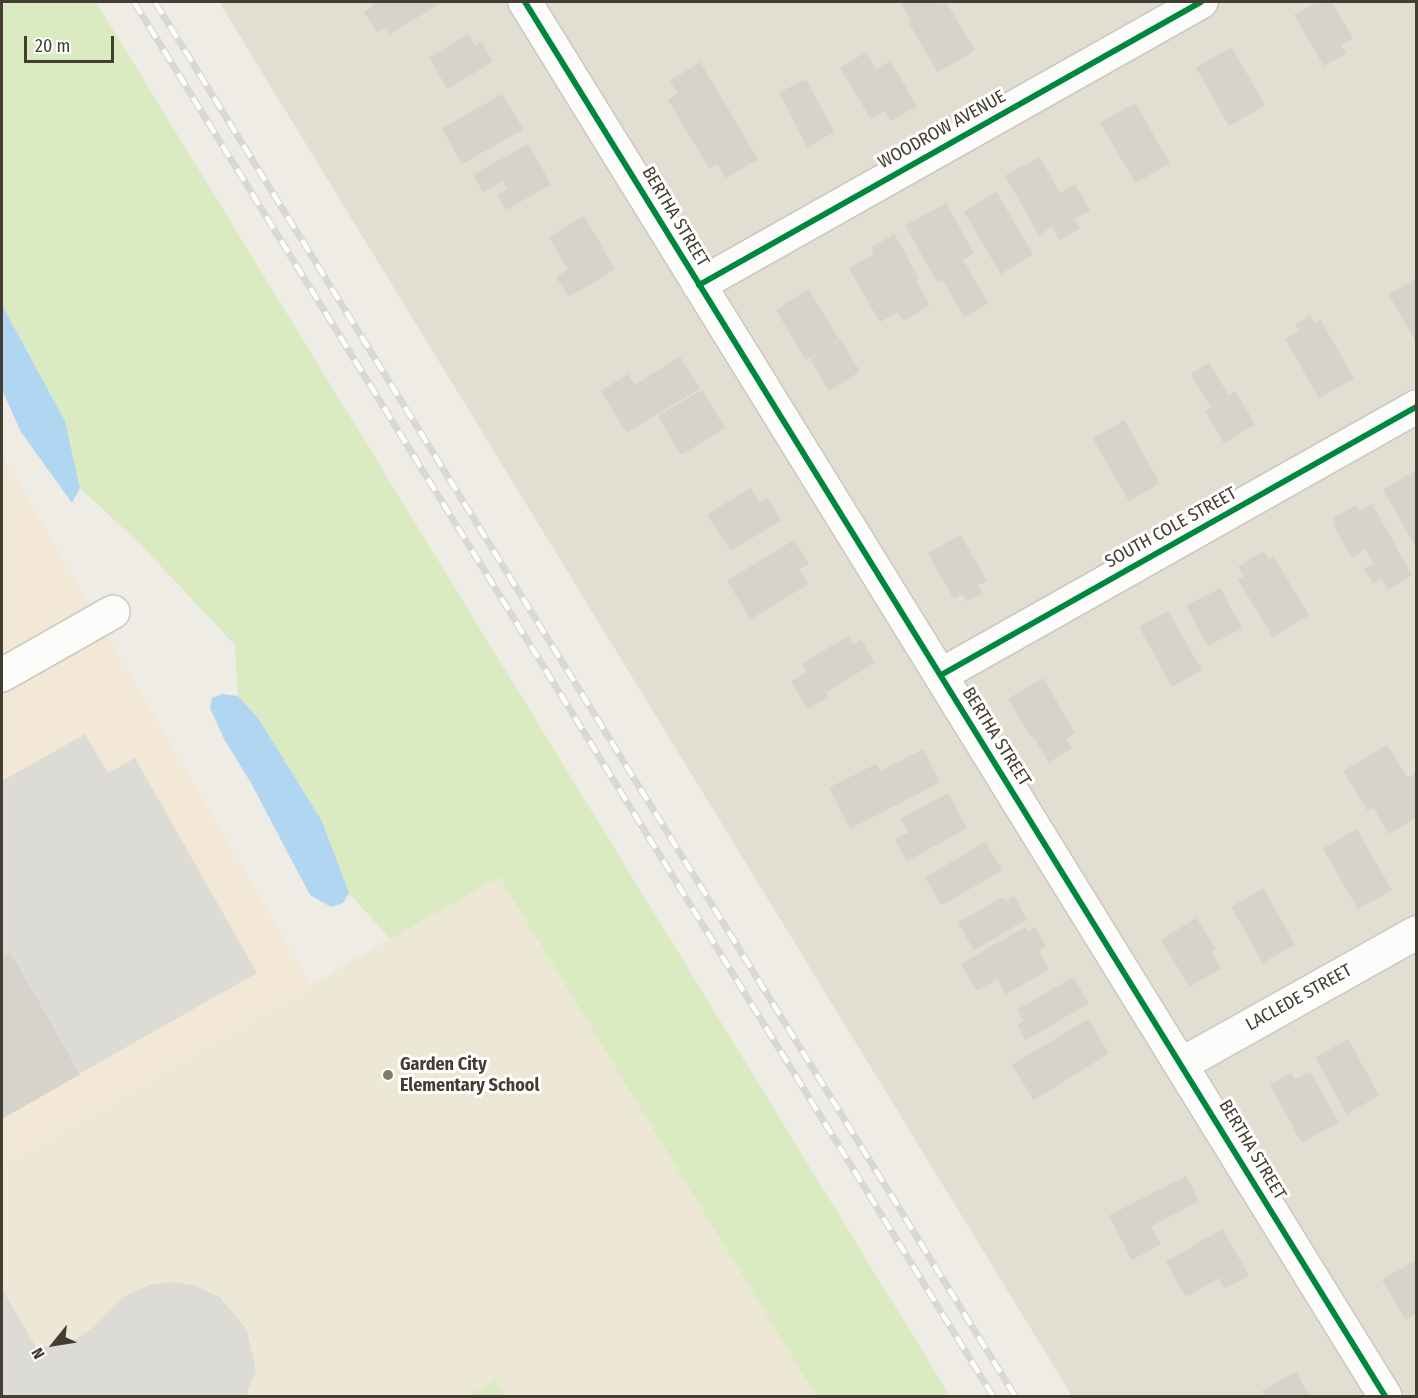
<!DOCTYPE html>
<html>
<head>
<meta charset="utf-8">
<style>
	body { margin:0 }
	#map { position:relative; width:1418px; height:1398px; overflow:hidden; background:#eeece5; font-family:"Fira Sans Condensed",sans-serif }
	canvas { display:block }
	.frame { position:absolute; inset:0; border:3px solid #443d32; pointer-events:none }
	.north { position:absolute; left:24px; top:1314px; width:60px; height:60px; -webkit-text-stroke:4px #fff; paint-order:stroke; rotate:240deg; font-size:16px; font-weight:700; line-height:24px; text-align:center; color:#443d32 }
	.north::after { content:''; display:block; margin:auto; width:21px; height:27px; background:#443d32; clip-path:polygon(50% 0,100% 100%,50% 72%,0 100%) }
	.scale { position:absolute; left:24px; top:36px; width:90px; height:27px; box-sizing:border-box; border:3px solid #443d32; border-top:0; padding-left:8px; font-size:18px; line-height:21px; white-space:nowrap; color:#443d32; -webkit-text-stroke:4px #fff; paint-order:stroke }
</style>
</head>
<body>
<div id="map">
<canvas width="1418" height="1398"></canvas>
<div class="frame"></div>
<div class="north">N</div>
<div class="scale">20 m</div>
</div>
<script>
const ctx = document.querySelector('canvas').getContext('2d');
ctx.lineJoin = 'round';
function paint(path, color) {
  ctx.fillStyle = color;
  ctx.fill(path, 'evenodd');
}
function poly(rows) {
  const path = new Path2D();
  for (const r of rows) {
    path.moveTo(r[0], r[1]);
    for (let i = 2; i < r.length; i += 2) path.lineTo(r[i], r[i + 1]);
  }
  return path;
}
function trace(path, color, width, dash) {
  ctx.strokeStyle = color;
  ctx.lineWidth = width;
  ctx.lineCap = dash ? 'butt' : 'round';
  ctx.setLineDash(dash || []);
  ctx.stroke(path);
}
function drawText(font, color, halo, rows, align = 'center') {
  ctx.font = font + ' "Fira Sans Condensed",sans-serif';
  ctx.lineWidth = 6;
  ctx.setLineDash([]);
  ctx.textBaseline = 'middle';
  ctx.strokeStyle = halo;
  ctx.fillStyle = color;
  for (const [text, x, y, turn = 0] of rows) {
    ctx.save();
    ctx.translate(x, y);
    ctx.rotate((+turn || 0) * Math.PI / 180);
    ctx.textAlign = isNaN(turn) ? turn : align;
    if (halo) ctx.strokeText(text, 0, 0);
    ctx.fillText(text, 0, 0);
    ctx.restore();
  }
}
const residential = poly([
	[219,2,1416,2,1416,1396,1072,1396]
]);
const commercial = poly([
	[2,455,311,985,2,1165]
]);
const education = poly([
	[498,876,816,1396,2,1396,2,1165]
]);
const green = poly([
	[2,2,96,2,950,1396,816,1396,499,877,390,939,349,893,322,821,258,718,238,696,235,645,139,543,80,488,65,421,2,305],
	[496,1380,506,1396,467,1396]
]);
const parking = poly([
	[85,734,108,773,135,758,257,973,79,1074,10,953,2,958,2,781],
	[173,1282,196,1286,220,1297,247,1330,256,1371,246,1396,2,1396,2,1289,37,1349,77,1338,95,1326,125,1296,151,1284]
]);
const water = poly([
	[2,305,65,421,80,488,72,503,21,432,2,390],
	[222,694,238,696,258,718,322,821,349,893,343,903,331,907,310,895,251,783,224,739,210,708,212,698]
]);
const building = poly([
	[371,2,441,2,390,33,386,27,378,32,365,12,374,6,371,2],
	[901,2,939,2,941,5,945,2,974,50,938,71,910,23,912,21,901,2],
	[1319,2,1331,2,1352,38,1340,45,1345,53,1324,65,1295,15,1319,2],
	[468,35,475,47,481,43,492,61,448,88,430,58,468,35],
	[1231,48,1264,105,1229,125,1197,68,1231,48],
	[866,53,876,70,890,62,916,106,891,120,885,110,871,118,841,68,866,53],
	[700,63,757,159,726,177,718,163,710,168,669,100,679,94,671,81,700,63],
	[806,80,833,132,807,146,780,93,806,80],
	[502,95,522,129,462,163,443,129,502,95],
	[1135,104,1169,163,1136,182,1101,123,1135,104],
	[528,145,550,184,506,209,498,195,508,189,503,180,483,191,474,175,528,145],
	[1039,158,1060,194,1075,185,1089,210,1074,219,1079,228,1060,239,1052,226,1039,234,1006,176,1039,158],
	[996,193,1032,254,1001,273,965,212,996,193],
	[946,204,973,253,962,259,987,303,964,316,943,279,938,282,906,226,946,204],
	[584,217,614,269,569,296,557,277,569,270,550,237,584,217],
	[894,235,918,278,915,280,929,305,904,320,898,311,880,321,850,269,875,254,872,248,894,235],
	[1416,279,1416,340,1390,295,1416,279],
	[808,290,838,339,834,341,835,344,840,341,859,371,829,390,811,359,828,349,826,347,806,359,777,310,808,290],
	[1310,316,1314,324,1320,320,1353,378,1319,397,1286,339,1300,331,1296,325,1310,316],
	[680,358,699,388,627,432,602,391,628,375,634,386,680,358],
	[1209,364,1228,396,1235,392,1254,424,1224,442,1206,411,1212,408,1192,374,1209,364],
	[702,391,724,428,681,454,659,416,702,391],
	[1124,421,1159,483,1129,500,1094,439,1124,421],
	[1416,471,1416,546,1384,490,1416,471],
	[750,489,759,503,767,498,780,520,731,550,708,515,750,489],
	[1372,505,1411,575,1388,589,1382,578,1373,583,1365,569,1374,564,1366,548,1352,557,1334,525,1337,524,1334,518,1356,506,1360,512,1372,505],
	[960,536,986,580,977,585,981,593,967,601,963,593,954,598,929,554,960,536],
	[794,541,808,564,798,569,807,584,751,618,728,581,794,541],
	[1263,552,1269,561,1273,557,1308,615,1273,636,1239,580,1245,577,1239,567,1263,552],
	[1220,589,1241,628,1208,645,1187,606,1220,589],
	[1168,612,1201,670,1172,686,1140,627,1168,612],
	[848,637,853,646,861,641,874,662,825,692,827,696,808,708,792,682,808,672,803,664,848,637],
	[1043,679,1074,733,1065,738,1071,748,1049,761,1033,735,1031,736,1009,699,1043,679],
	[1387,746,1407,779,1416,773,1416,817,1389,833,1374,807,1368,810,1344,771,1387,746],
	[923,750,939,782,850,828,830,788,876,765,880,772,923,750],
	[948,794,966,828,907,860,896,840,909,833,902,819,948,794],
	[1356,830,1391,890,1358,908,1324,849,1356,830],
	[985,843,1001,870,942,904,926,878,985,843],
	[1263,889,1294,944,1263,962,1232,907,1263,889],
	[1014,897,1026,919,974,949,959,923,1003,898,1005,902,1014,897],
	[1196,919,1215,949,1211,952,1220,968,1190,986,1162,940,1196,919],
	[1025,928,1028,933,1035,928,1045,946,1038,951,1048,969,1006,993,997,978,977,990,962,964,1025,928],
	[10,953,79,1074,2,1118,2,958,10,953],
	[1073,978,1088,1003,1026,1039,1018,1025,1025,1021,1018,1010,1073,978],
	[1088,1020,1108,1053,1034,1099,1013,1065,1088,1020],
	[1348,1040,1378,1095,1347,1113,1316,1058,1348,1040],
	[1310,1073,1338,1122,1302,1142,1271,1085,1291,1074,1294,1081,1310,1073],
	[1186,1177,1198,1201,1150,1226,1160,1244,1132,1259,1110,1216,1186,1177],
	[1222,1230,1248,1275,1225,1288,1219,1277,1186,1296,1167,1262,1222,1230],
	[1416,1261,1416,1316,1415,1314,1406,1319,1383,1280,1416,1261],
	[1296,1373,1309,1396,1266,1396,1263,1391,1296,1373]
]);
const minor = poly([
	[525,2,1385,1396],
	[699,285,1201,2],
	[2,675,113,612],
	[941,675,1416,407],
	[1182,1064,1416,933]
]);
const rail = poly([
	[134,2,993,1396],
	[155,2,1015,1396]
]);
const cycleway = poly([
	[525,2,1385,1396],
	[699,285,1201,2],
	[941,675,1416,407]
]);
const markers = [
	[388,1075,6,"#807a71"]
];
const streetNames = [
	["WOODROW AVENUE",942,130,-29],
	["BERTHA STREET",675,217,59],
	["SOUTH COLE STREET",1171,528,-29],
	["BERTHA STREET",996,737,58],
	["LACLEDE STREET",1299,998,-29],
	["BERTHA STREET",1252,1150,59]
];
const poiNames = [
	["Garden City",400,1065],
	["Elementary School",400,1086]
];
paint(residential, '#e3ded2');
paint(commercial, '#f3e8d6');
paint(education, '#ede8d6');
paint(green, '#daebc2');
paint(parking, '#dddbd6');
paint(water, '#b1d6f1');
paint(building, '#d6d3cc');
trace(building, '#d6d3cb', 1.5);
trace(minor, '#cac8c1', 36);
trace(minor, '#fcfcfb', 33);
trace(rail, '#d8d8d7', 7);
trace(rail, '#fff', 4.5, [14]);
trace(cycleway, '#00873e', 6);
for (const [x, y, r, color] of markers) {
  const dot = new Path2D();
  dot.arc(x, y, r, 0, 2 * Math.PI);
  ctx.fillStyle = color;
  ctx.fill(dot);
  trace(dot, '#fff', 2);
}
drawText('18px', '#443d32', '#fff', streetNames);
drawText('bold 18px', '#443d32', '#fff', poiNames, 'left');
</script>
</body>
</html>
